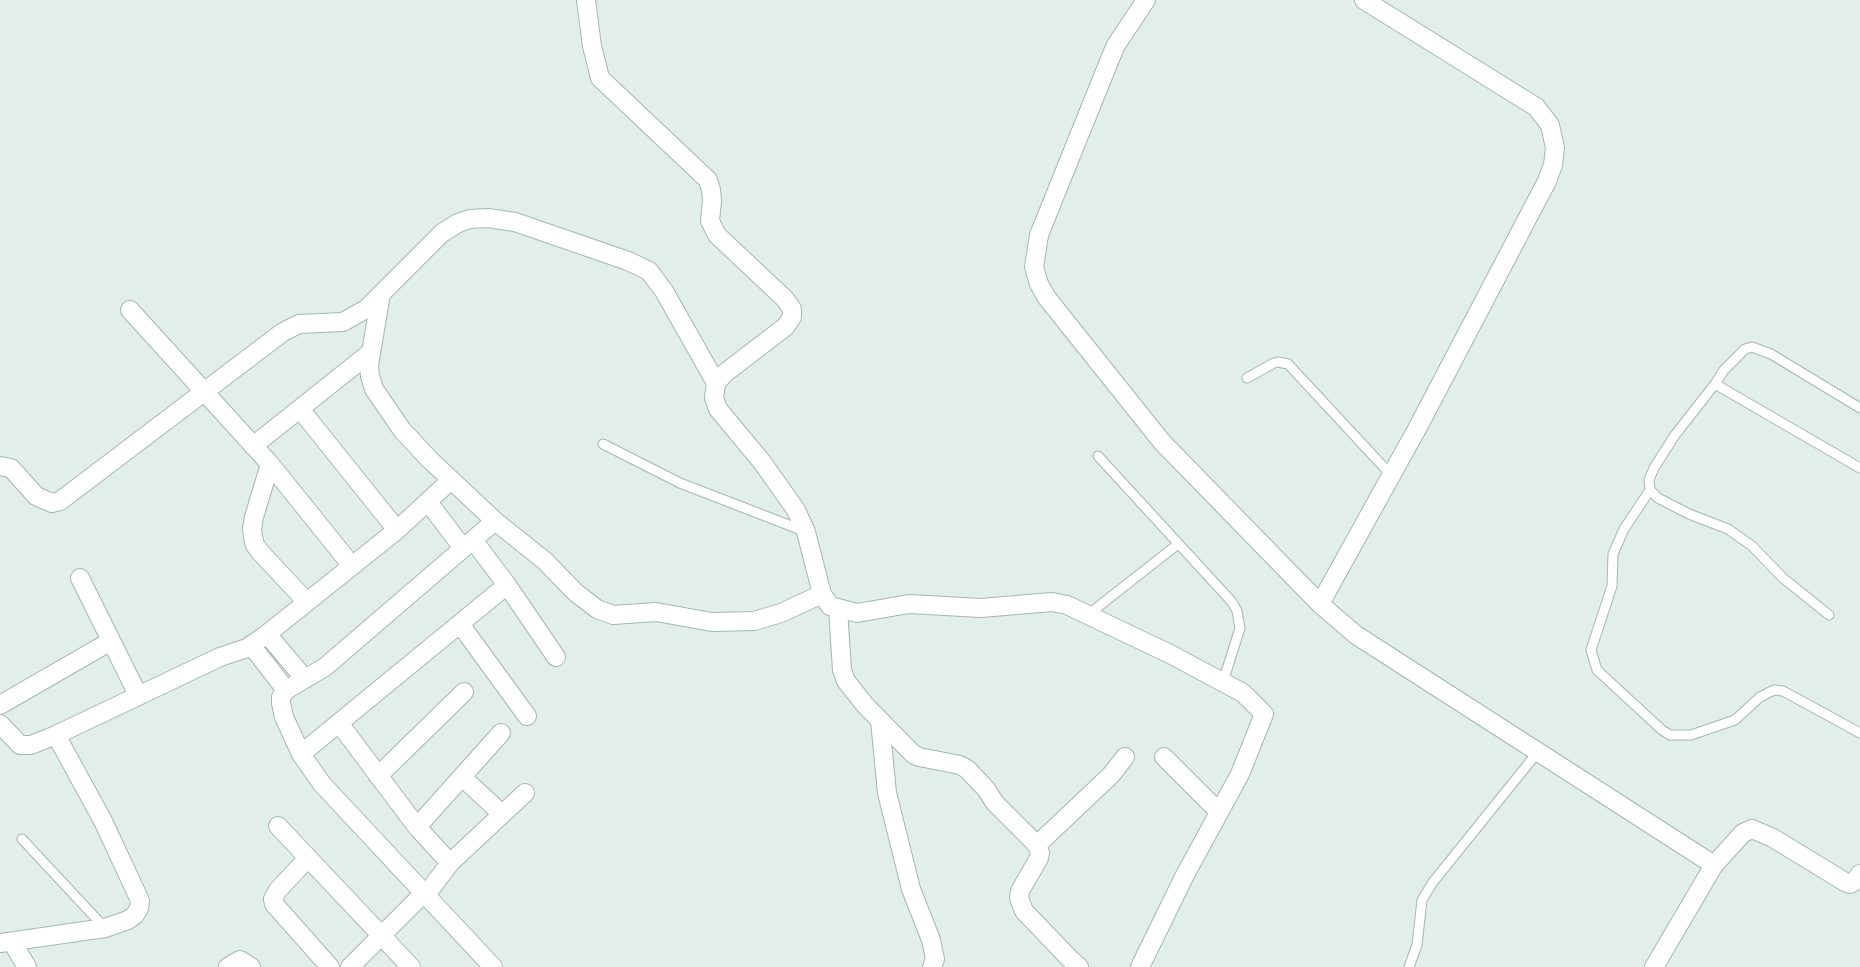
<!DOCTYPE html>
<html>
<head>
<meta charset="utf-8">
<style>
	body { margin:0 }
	canvas { display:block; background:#e2eeea }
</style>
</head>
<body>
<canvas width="1860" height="967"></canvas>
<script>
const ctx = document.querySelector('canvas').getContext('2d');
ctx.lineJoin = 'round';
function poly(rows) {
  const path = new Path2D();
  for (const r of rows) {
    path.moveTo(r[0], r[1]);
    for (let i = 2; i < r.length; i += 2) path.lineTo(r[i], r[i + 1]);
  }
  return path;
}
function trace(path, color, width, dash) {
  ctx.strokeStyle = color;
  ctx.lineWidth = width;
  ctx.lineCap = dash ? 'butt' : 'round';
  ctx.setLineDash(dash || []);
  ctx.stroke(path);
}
const service = poly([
	[1247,378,1274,363,1278,362,1288,364,1392,476],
	[1715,384,1675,435,1654,468,1649,480,1650,490,1658,498,1689,514,1728,529,1752,546,1783,578,1829,615],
	[1860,408,1771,354,1752,347,1745,349,1724,370,1715,384,1860,468],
	[603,444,680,483,804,531],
	[1098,456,1232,602,1237,611,1240,628,1223,682],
	[1650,490,1624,529,1613,554,1612,586,1591,650,1597,670,1662,730,1670,735,1691,735,1735,720,1760,697,1774,690,1783,691,1860,733],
	[1089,614,1178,544],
	[22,839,105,928],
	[1409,967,1417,945,1422,900,1433,882,1537,753]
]);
const minor = poly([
	[586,0,592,46,600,78,708,180,711,190,712,201,710,221,717,235,785,299,792,309,792,317,785,327,725,373,716,383,714,398,718,409,762,462,796,510,806,532,822,594,830,606,857,613,909,604,981,608,1052,602,1067,605,1170,654,1243,693,1264,714,1240,774,1185,875,1140,967],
	[1146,0,1116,45,1110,59,1039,235,1034,267,1039,284,1047,298,1162,442,1320,604],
	[1364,0,1536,107,1550,125,1555,148,1553,165,1547,181,1418,427,1320,604,1356,635,1714,865,1654,967],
	[381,294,369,365,370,376,374,389,402,430,429,459,495,521,545,561,575,592,597,609,613,615,656,612,712,622,754,621,781,613,822,594],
	[130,310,270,464,352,566],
	[300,409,397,530],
	[253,446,371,352],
	[270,464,254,517,252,529,253,537,255,545,261,553,307,602],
	[0,466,11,468,36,496,52,503,60,501,283,332,299,324,343,322,366,309,442,233,458,223,470,219,488,218,515,222,628,261,649,271,664,291,716,383],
	[428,502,463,548],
	[473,540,507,585,556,657],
	[80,578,138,695],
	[838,609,842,670,846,681,865,705,913,754,919,757,960,765,967,769,986,789,995,803,1037,845],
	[460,624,527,716],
	[267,634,305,679],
	[251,645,286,690],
	[0,705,111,641],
	[880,721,887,793,911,889,931,940,935,959,932,967],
	[339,723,417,827,450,863,426,895],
	[0,724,20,745,31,745,56,735,220,657,247,648,267,634,397,530,451,480],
	[301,754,507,585],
	[1164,757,1219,812],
	[378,776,464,692],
	[462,777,502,814],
	[278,826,411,967],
	[417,827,501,733],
	[308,858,278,890,273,899,274,904,330,967],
	[450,863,525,793],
	[1714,865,1743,833,1752,829,1773,838,1845,882,1850,884,1855,881,1860,874],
	[12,942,27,967],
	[0,943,105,928,128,920,135,915,139,908,140,901,136,892,103,821,56,735],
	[228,967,240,960,251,967],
	[350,967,424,893],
	[493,967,322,784,301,754,284,717,281,703,281,697,286,690,325,667,495,521],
	[1079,967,1070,959,1024,911,1019,898,1020,891,1039,858,1040,853,1037,845,1111,775,1125,757]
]);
trace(service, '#a4b7b2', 11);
trace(minor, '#a4b7b2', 20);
trace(service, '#fff', 9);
trace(minor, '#fff', 18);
</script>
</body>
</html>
